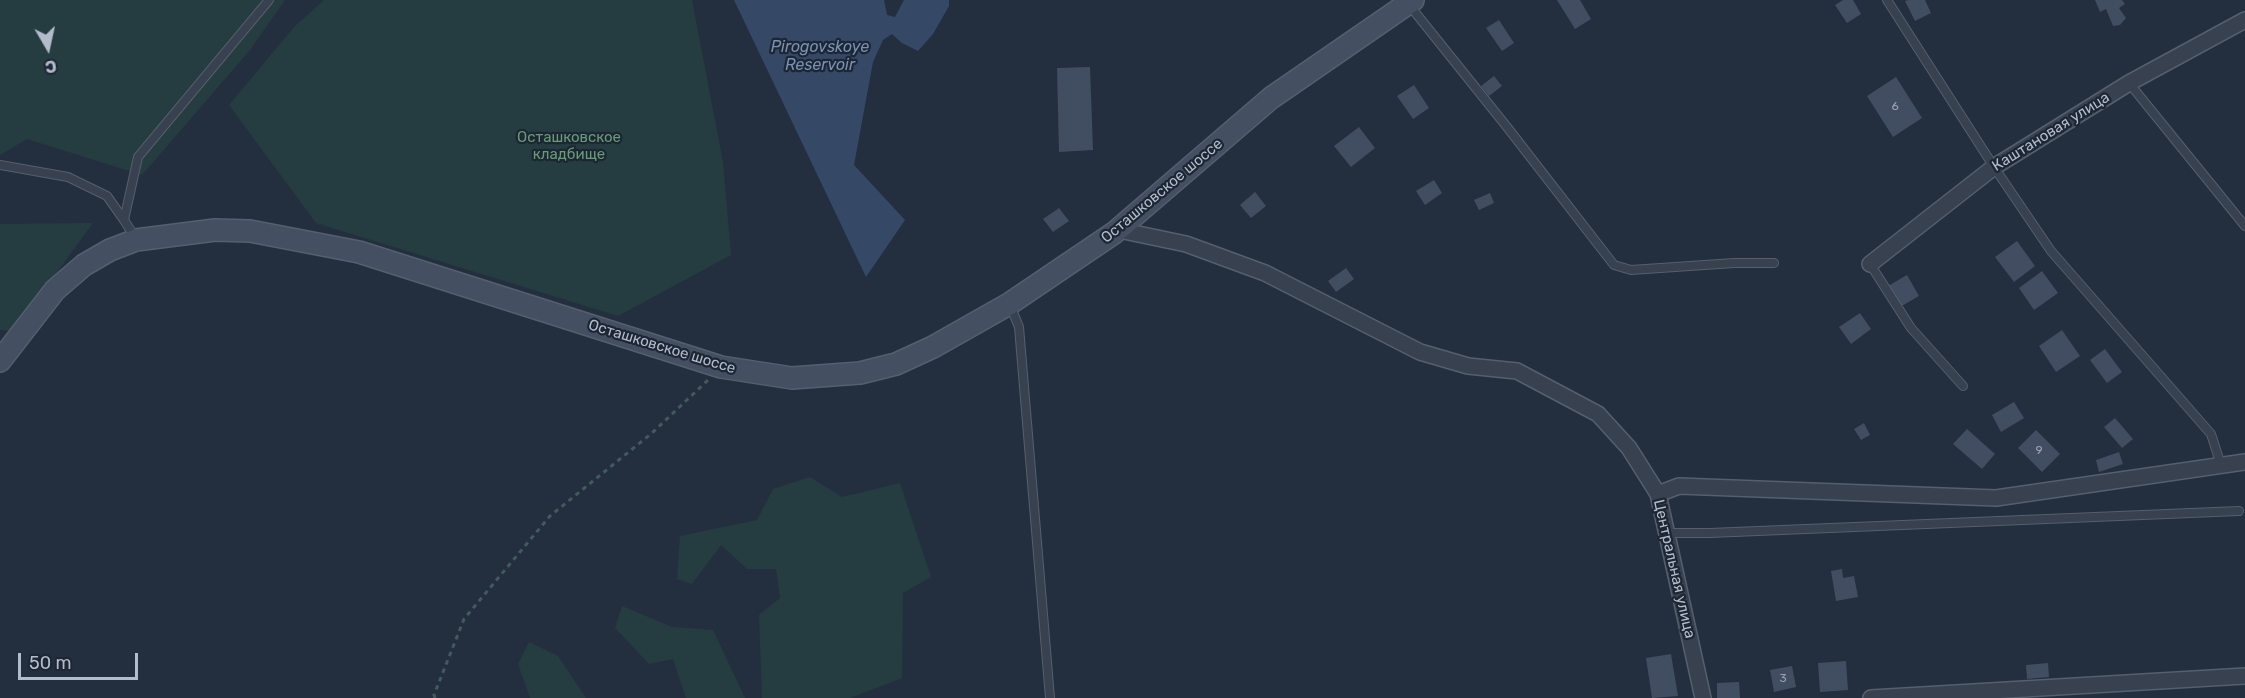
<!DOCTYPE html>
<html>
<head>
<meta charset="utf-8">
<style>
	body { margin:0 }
	#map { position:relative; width:2245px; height:698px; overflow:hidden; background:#232f3f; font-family:Rubik,sans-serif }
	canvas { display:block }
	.north { position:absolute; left:18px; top:18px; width:60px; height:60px; -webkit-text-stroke:4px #1c2634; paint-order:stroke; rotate:171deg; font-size:16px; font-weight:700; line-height:24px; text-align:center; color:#b3bcca }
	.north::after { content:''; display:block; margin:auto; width:21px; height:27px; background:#b3bcca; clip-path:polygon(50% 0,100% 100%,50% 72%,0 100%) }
	.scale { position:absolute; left:18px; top:653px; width:120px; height:27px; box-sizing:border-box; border:3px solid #b3bcca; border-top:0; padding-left:8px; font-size:18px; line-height:21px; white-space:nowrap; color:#b3bcca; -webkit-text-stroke:4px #1c2634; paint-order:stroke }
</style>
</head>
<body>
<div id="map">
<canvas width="2245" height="698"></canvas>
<div class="north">С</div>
<div class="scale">50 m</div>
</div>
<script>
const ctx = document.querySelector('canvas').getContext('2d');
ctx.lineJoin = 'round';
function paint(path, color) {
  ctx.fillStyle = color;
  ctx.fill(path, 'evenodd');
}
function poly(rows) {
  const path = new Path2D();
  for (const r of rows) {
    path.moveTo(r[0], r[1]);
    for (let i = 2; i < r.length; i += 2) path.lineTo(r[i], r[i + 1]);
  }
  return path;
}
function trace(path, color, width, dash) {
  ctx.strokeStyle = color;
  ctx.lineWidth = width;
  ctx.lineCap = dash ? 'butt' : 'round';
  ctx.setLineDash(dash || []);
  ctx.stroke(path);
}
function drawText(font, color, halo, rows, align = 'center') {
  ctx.font = font + ' Rubik,sans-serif';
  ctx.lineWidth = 4.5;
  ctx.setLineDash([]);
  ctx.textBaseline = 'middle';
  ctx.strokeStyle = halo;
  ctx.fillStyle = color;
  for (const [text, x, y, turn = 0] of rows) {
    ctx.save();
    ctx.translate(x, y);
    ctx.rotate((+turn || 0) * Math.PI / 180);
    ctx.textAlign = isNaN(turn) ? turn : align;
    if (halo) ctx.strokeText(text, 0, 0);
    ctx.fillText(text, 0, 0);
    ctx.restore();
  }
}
const green = poly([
	[0,0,285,0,250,50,142,175,27,139,0,155],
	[324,0,692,0,723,162,731,255,618,316,316,223,229,105,294,27],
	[93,223,14,331,0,330,0,224],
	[810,477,842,497,900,483,931,577,903,593,902,678,850,698,762,698,759,615,780,598,776,569,747,569,721,545,692,584,677,579,680,536,757,520,773,489],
	[622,606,672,627,713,630,745,698,686,698,673,659,649,664,615,628],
	[529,642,558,656,586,698,530,698,518,664]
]);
const water = poly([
	[734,0,884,0,887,15,895,17,904,0,949,0,949,6,933,34,918,51,902,43,892,34,883,40,873,62,854,165,905,220,866,277]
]);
const building = poly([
	[1557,0,1580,0,1591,19,1575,29],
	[1843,0,1853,0,1861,14,1847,23,1835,5],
	[1908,0,1925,0,1931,13,1915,21,1905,1],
	[2095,0,2122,0,2125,4,2119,8,2126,18,2120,25,2113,26,2106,9,2100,12],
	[1499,20,1514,43,1502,51,1486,28],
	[1090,67,1093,150,1059,152,1057,68],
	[1494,76,1502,86,1489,96,1481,86],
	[1896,77,1922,118,1893,137,1867,96],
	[1414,85,1429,108,1413,119,1397,96],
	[1359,127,1375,148,1351,167,1334,146],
	[1434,180,1442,193,1425,205,1416,191],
	[1255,192,1266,206,1251,218,1240,205],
	[1490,193,1494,203,1479,210,1474,200],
	[1059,208,1069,221,1053,232,1043,219],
	[2017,241,2035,266,2014,282,1995,257],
	[1346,268,1354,279,1336,292,1328,281],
	[2042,271,2058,293,2034,310,2019,288],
	[1907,275,1919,296,1900,307,1888,286],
	[1860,313,1871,329,1851,344,1839,327],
	[2062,330,2080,356,2056,372,2039,346],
	[2105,349,2122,372,2107,383,2090,360],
	[2014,402,2024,418,2001,432,1992,415],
	[2115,418,2133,439,2122,448,2104,427],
	[1864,423,1870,435,1861,440,1854,429],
	[1967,429,1995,454,1982,469,1953,444],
	[2036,430,2060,454,2042,472,2018,448],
	[2119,452,2123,464,2099,472,2096,460],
	[1842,569,1843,578,1854,576,1858,597,1836,601,1831,571],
	[1671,654,1678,696,1652,698,1646,658],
	[1846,661,1848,690,1820,692,1818,663],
	[2048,663,2049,677,2027,679,2026,665],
	[1792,666,1796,687,1774,692,1770,670],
	[1739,682,1740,698,1717,698,1717,683]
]);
const path = poly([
	[435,698,434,695,464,619,550,516,652,433,708,380]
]);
const lane = poly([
	[1887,0,1994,167,2051,251,2211,434,2221,465],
	[1410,6,1507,127,1614,265,1631,270,1734,263,1774,263],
	[2129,83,2245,226],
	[0,165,68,177,107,196,124,220],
	[136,239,124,220,138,157,269,0],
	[1870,264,1911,328,1963,386],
	[1010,305,1019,327,1050,698],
	[1667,533,1710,533,2239,511]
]);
const street = poly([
	[1119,230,1186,244,1265,273,1420,352,1468,366,1517,371,1598,414,1629,448,1658,494,1703,698],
	[1870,264,1994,167,2129,83,2245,20],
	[1658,494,1679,486,1996,498,2245,462],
	[1871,698,2245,676]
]);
const secondary = poly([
	[0,361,55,290,84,265,110,250,136,240,215,230,250,231,359,252,721,367,792,378,860,373,896,364,933,347,1009,304,1114,233,1271,98,1413,0]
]);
const numberNames = [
	["6",1895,107],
	["9",2039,451],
	["3",1783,679]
];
const streetNames = [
	["Каштановая улица",2051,132,-32],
	["Осташковское шоссе",1162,191,-40],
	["Осташковское шоссе",662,347,17],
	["Центральная улица",1674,569,77]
];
const parkNames = [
	["Осташковское",569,138],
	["кладбище",569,155]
];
const waterNames = [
	["Pirogovskoye",820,47],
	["Reservoir",820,65]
];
paint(green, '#253d40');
paint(water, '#354967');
paint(building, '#414e62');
trace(lane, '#555f6d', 10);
trace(street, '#555f6d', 18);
trace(secondary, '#555f6d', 24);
trace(path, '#435a5d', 3, [4.5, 4.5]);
trace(lane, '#37414f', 8);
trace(street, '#37414f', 15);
trace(secondary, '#454f62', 21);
drawText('12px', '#96a0b0', null, numberNames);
drawText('15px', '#b3bcca', '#1c2634', streetNames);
drawText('15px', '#699c75', '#1c2634', parkNames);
drawText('italic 16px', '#7991b3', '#1c2634', waterNames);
</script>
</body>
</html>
